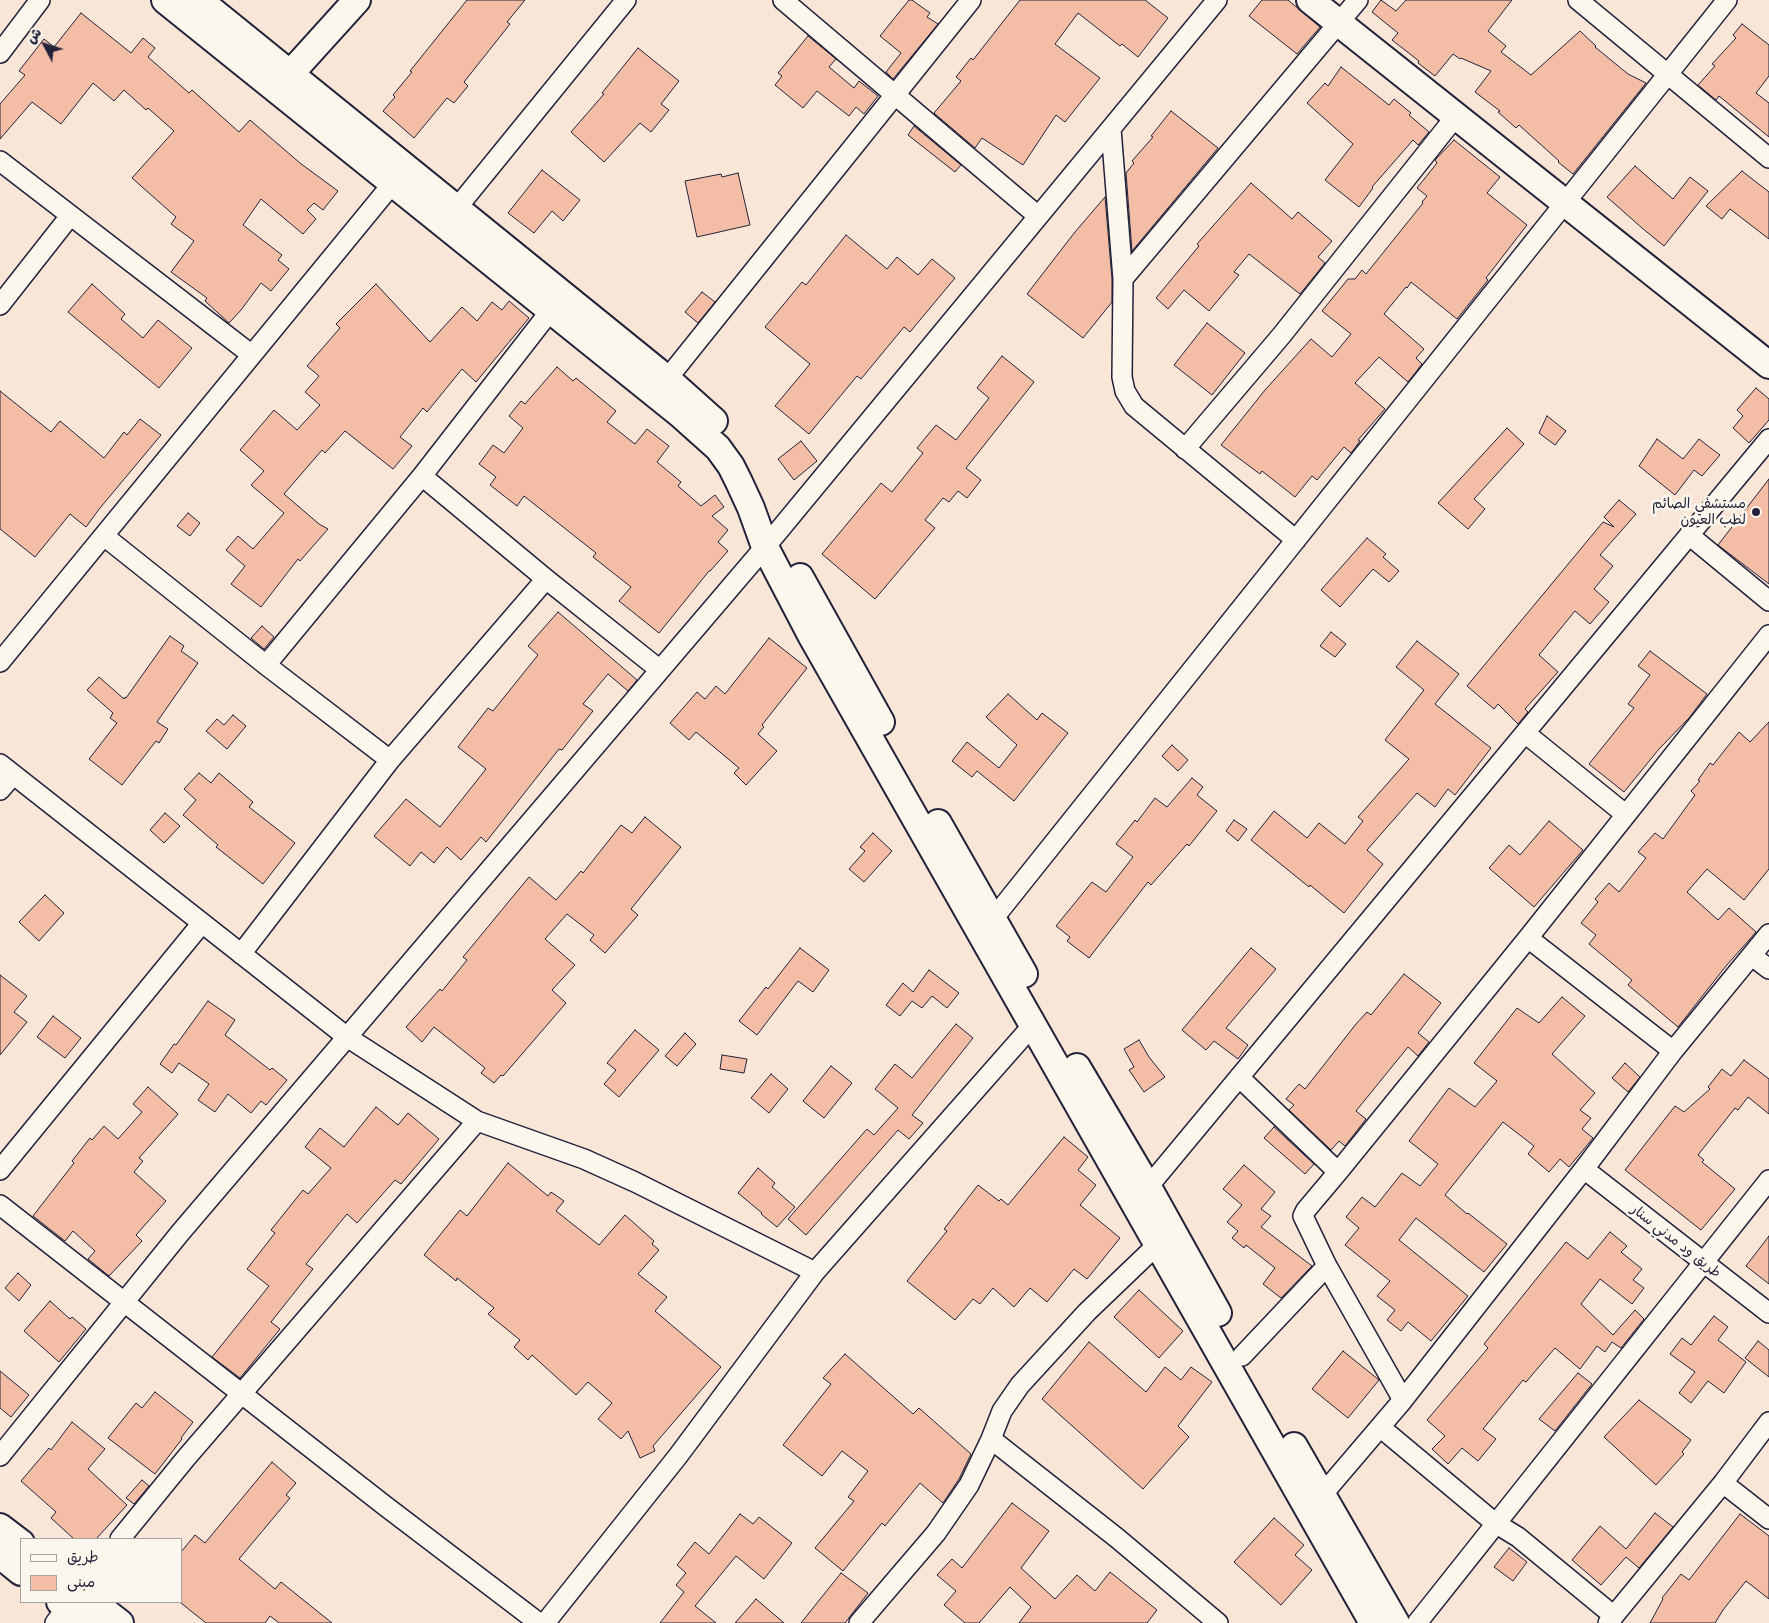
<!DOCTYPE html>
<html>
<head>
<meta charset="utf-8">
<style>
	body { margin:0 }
	#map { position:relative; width:1769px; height:1623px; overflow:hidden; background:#f9e6d7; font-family:Mali,"Playpen Sans Arabic",sans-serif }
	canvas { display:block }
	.legend { position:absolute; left:20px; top:1538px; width:162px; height:65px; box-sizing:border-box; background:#fbf7ec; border:1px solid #a4a2a5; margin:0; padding:6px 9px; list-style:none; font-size:15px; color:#22223b }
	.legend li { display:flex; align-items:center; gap:10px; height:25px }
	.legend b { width:25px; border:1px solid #a4a2a5 }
	.north { position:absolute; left:20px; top:20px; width:50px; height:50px; -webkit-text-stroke:4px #fbf7ec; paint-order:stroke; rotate:310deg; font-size:14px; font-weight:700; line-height:20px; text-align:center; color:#22223b }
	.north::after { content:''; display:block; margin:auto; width:18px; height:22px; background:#22223b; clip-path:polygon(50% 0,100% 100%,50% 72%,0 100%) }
</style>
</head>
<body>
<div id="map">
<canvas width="1769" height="1623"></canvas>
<ul class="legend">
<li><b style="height:6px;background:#fbf7ec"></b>طريق</li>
<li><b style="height:14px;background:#f4bea6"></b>مبنى</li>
</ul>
<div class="north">ش</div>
</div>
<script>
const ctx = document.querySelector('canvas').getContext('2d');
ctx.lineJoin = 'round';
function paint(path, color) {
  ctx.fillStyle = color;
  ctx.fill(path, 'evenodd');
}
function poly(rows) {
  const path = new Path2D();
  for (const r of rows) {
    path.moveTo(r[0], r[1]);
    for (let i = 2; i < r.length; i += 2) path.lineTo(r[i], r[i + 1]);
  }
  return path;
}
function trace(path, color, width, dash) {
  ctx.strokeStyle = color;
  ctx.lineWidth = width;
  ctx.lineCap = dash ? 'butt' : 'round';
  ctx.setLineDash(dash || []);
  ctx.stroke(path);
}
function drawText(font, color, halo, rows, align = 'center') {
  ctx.font = font + ' Mali,"Playpen Sans Arabic",sans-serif';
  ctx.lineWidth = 5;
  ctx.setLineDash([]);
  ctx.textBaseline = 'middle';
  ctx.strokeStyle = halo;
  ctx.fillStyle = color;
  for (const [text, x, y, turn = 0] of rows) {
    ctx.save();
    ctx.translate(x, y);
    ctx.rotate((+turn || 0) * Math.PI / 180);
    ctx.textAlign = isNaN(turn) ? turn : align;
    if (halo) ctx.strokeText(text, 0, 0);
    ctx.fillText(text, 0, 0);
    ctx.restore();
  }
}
const building = poly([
	[467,0,525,0,507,22,510,24,464,82,468,86,454,103,447,98,414,138,383,111,395,97,393,95,412,72,410,71,467,0],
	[909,0,912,0,930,13,927,17,938,24,893,79,886,72,901,53,880,36,909,0],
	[1020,0,1145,0,1168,18,1138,57,1122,44,1120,46,1078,13,1055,44,1100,78,1065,122,1056,115,1023,165,982,138,975,148,934,113,961,81,956,77,971,58,973,60,1020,0],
	[1262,0,1288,0,1320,27,1297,54,1249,16,1262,0],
	[1381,0,1396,11,1406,0,1512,0,1488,31,1506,46,1501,52,1531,75,1580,31,1596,46,1595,47,1628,74,1646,83,1573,174,1558,162,1559,161,1519,125,1516,128,1498,112,1500,111,1475,92,1491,71,1461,58,1460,59,1453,54,1435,76,1418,63,1419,61,1392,40,1398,33,1372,12,1381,0],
	[81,13,131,53,143,38,155,48,148,57,189,93,192,90,239,132,250,120,300,163,338,191,323,210,314,203,307,210,316,219,303,234,261,199,243,225,282,255,278,260,289,269,271,291,261,283,241,310,229,323,205,301,207,298,171,272,194,241,171,224,176,217,132,178,174,131,148,108,146,110,124,90,114,101,93,83,61,124,32,102,0,139,0,104,25,75,19,71,44,39,54,47,81,13],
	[1742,24,1769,45,1769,76,1756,93,1769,103,1769,137,1719,96,1716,100,1698,85,1715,66,1712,64,1736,38,1733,35,1742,24],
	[808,36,836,59,829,67,854,88,859,81,878,96,864,114,856,107,849,116,817,91,803,108,775,85,782,76,778,73,808,36],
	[638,48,679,81,661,104,669,110,651,132,640,123,604,162,571,132,604,94,602,93,638,48],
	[1341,67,1389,105,1394,99,1411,113,1409,115,1429,132,1418,145,1413,140,1372,187,1373,188,1359,207,1325,180,1353,144,1307,103,1325,83,1328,86,1341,67],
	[1171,111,1218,148,1132,251,1126,173,1134,163,1132,161,1153,137,1151,136,1171,111],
	[914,126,961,165,955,172,908,135,914,126],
	[1454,140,1500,177,1487,193,1527,225,1486,278,1488,280,1457,319,1411,282,1407,288,1406,287,1384,314,1424,349,1416,358,1422,364,1408,382,1379,357,1355,383,1385,409,1358,440,1360,441,1351,453,1344,447,1317,480,1312,476,1295,497,1262,471,1260,474,1221,445,1265,390,1311,339,1332,357,1351,334,1322,311,1348,279,1355,279,1362,270,1366,274,1423,203,1422,202,1427,196,1417,188,1437,163,1435,160,1454,140],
	[1635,166,1673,199,1690,177,1708,191,1664,246,1642,228,1607,197,1635,166],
	[542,170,580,200,563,221,552,211,534,233,508,213,542,170],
	[1742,171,1769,192,1769,239,1730,209,1722,219,1706,206,1742,171],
	[738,173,750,225,697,237,685,181,721,174,722,177,738,173],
	[1251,183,1292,219,1298,212,1332,241,1318,257,1325,263,1300,294,1249,254,1234,272,1239,275,1209,311,1184,290,1168,309,1156,298,1199,246,1197,244,1251,183],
	[1105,197,1112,279,1112,302,1083,338,1027,294,1075,232,1105,197],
	[846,235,887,269,897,257,918,275,932,259,955,278,910,332,904,327,861,379,857,376,809,434,775,406,810,364,765,327,802,282,806,285,846,235],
	[92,284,125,314,121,319,143,338,158,320,192,348,159,388,68,312,92,284],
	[376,284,430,342,462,307,477,321,492,302,502,310,509,301,529,318,476,382,462,369,427,412,423,408,400,437,412,446,393,469,345,431,325,453,322,450,284,494,319,524,328,529,300,561,298,559,261,607,231,584,245,566,226,550,238,536,253,549,284,513,251,485,264,471,240,450,274,410,297,430,320,405,305,392,319,376,307,366,340,328,336,324,376,284],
	[702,292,715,302,698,323,685,312,702,292],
	[1207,323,1245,353,1212,395,1174,365,1207,323],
	[1002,356,1034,382,966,468,981,480,967,498,958,491,949,502,943,498,925,520,935,528,875,599,822,554,881,483,892,492,923,453,917,448,936,425,956,440,989,398,977,388,1002,356],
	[557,367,573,381,576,378,616,411,607,422,635,444,647,429,669,446,657,462,681,482,678,486,701,506,715,495,724,507,712,516,728,530,718,542,728,551,710,571,709,571,659,633,619,601,631,587,593,557,596,553,524,496,517,506,490,485,496,477,479,464,493,445,504,453,523,428,509,416,521,401,525,404,557,367],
	[1756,388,1769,399,1769,420,1749,443,1733,428,1743,416,1737,410,1756,388],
	[0,391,51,432,60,421,104,458,124,432,127,435,140,419,161,435,100,508,86,527,70,514,35,557,0,529,0,391],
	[1547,416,1566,431,1555,445,1539,433,1547,416],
	[1507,428,1524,444,1474,499,1485,509,1468,529,1438,503,1507,428],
	[1657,439,1683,459,1699,439,1720,455,1702,476,1694,470,1675,495,1639,466,1657,439],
	[801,441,817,461,794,480,778,459,801,441],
	[1769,479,1769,584,1718,545,1769,479],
	[1619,500,1636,514,1600,555,1613,566,1594,589,1609,602,1590,624,1575,611,1539,655,1558,672,1525,709,1528,712,1518,724,1498,704,1494,709,1467,686,1603,522,1614,527,1604,517,1619,500],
	[188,513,200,523,190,536,177,526,188,513],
	[1367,538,1386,554,1383,557,1399,571,1389,582,1373,569,1340,607,1321,590,1367,538],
	[558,612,637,680,628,691,608,674,583,704,593,711,562,750,559,749,486,842,481,837,461,860,447,847,434,863,421,852,410,866,374,836,406,799,440,827,486,769,458,747,488,708,493,711,538,655,528,646,558,612],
	[262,626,274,637,264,649,251,638,262,626],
	[1331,632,1346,644,1335,657,1320,646,1331,632],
	[170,636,184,646,181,651,198,663,157,722,168,729,159,743,156,741,122,785,89,759,117,723,110,718,113,713,87,690,99,677,124,699,125,697,126,698,170,636],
	[769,638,807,668,762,725,764,727,758,734,777,751,746,785,734,773,739,768,696,732,689,740,670,723,697,692,705,699,716,686,725,694,769,638],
	[1417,641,1459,674,1435,704,1491,748,1455,795,1448,789,1435,807,1417,793,1367,850,1383,864,1344,913,1310,885,1309,887,1251,840,1274,811,1307,838,1319,823,1345,844,1363,821,1358,817,1409,759,1385,740,1424,690,1396,667,1417,641],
	[1650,651,1707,694,1689,718,1659,749,1624,792,1589,764,1634,708,1628,704,1650,675,1638,666,1650,651],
	[1008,694,1037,720,1042,713,1068,733,1014,801,977,771,972,777,952,761,967,742,999,768,1017,745,986,717,1008,694],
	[233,715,246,726,227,749,206,731,217,719,224,725,233,715],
	[1769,722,1769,869,1744,900,1707,869,1687,892,1718,920,1729,908,1756,932,1726,966,1678,1027,1628,985,1632,980,1589,944,1596,935,1581,923,1598,902,1595,899,1609,883,1619,892,1646,858,1638,852,1655,833,1663,839,1695,795,1691,791,1700,781,1698,780,1710,763,1713,765,1739,732,1750,742,1769,722],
	[1172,745,1188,760,1178,771,1162,756,1172,745],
	[199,773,211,783,219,773,253,802,249,807,295,843,263,884,216,847,218,845,183,815,196,800,184,789,199,773],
	[1192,778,1203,787,1197,795,1217,811,1189,846,1187,844,1151,885,1148,882,1089,958,1067,941,1070,937,1056,926,1092,882,1106,892,1133,857,1116,844,1135,820,1137,822,1155,798,1167,807,1192,778],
	[165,813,180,826,164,843,150,830,165,813],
	[645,817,681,847,631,909,638,915,605,953,590,940,594,935,567,914,545,939,575,965,552,990,566,1003,503,1076,501,1075,494,1083,481,1073,485,1068,434,1027,422,1042,406,1027,440,989,442,991,467,960,463,957,529,877,556,900,581,871,583,873,621,825,632,833,645,817],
	[1234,820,1247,829,1238,841,1226,831,1234,820],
	[1549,821,1583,850,1534,907,1489,868,1509,845,1520,855,1549,821],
	[873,833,892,851,864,882,849,869,865,851,860,847,873,833],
	[45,895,64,913,39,941,19,922,45,895],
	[800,948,829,970,813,992,798,981,757,1035,739,1021,766,987,768,989,800,948],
	[1251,948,1276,969,1226,1028,1248,1045,1238,1059,1214,1041,1206,1050,1182,1030,1251,948],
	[929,970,959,993,947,1008,932,996,922,1008,912,1001,900,1016,886,1005,903,983,913,992,929,970],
	[1404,974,1441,1003,1418,1033,1429,1042,1418,1056,1408,1047,1356,1111,1366,1119,1345,1146,1339,1141,1331,1150,1289,1110,1294,1105,1286,1099,1299,1084,1305,1089,1356,1024,1367,1012,1371,1015,1404,974],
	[0,975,27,996,14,1012,27,1022,0,1055,0,975],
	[1562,997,1585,1016,1552,1054,1595,1093,1580,1110,1591,1118,1582,1129,1593,1138,1569,1167,1560,1159,1549,1172,1528,1154,1534,1146,1503,1122,1445,1195,1467,1214,1468,1213,1507,1244,1484,1272,1416,1218,1399,1240,1468,1296,1431,1341,1408,1322,1401,1331,1387,1320,1395,1310,1377,1296,1390,1281,1345,1245,1359,1228,1346,1217,1362,1197,1375,1207,1402,1173,1420,1186,1438,1164,1409,1141,1449,1088,1475,1107,1497,1081,1474,1063,1517,1008,1539,1023,1562,997],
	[208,1001,235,1020,225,1035,270,1070,272,1068,287,1080,266,1105,261,1101,251,1113,228,1094,215,1112,198,1100,209,1084,179,1063,172,1073,160,1064,174,1044,176,1045,208,1001],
	[53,1016,81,1038,65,1058,37,1037,53,1016],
	[956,1024,973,1038,912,1115,923,1123,909,1139,898,1130,806,1235,788,1219,867,1129,874,1135,898,1108,875,1089,895,1064,912,1078,956,1024],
	[635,1030,659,1050,619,1097,604,1084,616,1070,607,1063,635,1030],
	[685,1033,696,1044,677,1066,665,1056,685,1033],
	[1139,1040,1149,1057,1165,1077,1144,1092,1129,1070,1134,1067,1124,1049,1139,1040],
	[722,1055,747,1059,744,1073,720,1069,722,1055],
	[1744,1060,1769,1079,1769,1114,1748,1097,1738,1110,1735,1108,1698,1155,1704,1160,1702,1162,1735,1189,1701,1230,1625,1170,1675,1106,1684,1112,1710,1089,1708,1087,1722,1069,1731,1076,1744,1060],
	[1625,1063,1640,1077,1628,1092,1612,1078,1625,1063],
	[831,1066,852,1083,824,1118,803,1101,831,1066],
	[771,1074,788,1089,769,1113,751,1098,771,1074],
	[148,1087,178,1114,139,1158,143,1161,134,1172,166,1201,136,1235,142,1241,109,1276,88,1259,95,1251,73,1231,65,1241,33,1216,74,1163,72,1161,90,1138,92,1140,104,1126,118,1139,142,1112,133,1104,148,1087],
	[376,1107,398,1125,408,1113,439,1139,401,1184,395,1180,357,1223,347,1214,306,1264,313,1269,271,1322,280,1329,240,1378,212,1357,269,1286,247,1269,275,1233,271,1230,303,1190,308,1194,331,1168,305,1147,320,1128,344,1147,376,1107],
	[1274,1127,1314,1164,1305,1174,1264,1138,1274,1127],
	[1064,1137,1088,1157,1078,1170,1096,1185,1080,1205,1120,1238,1087,1279,1074,1269,1047,1302,1030,1288,1014,1307,993,1288,980,1304,973,1299,955,1320,907,1281,947,1231,944,1229,978,1185,999,1201,1001,1199,1008,1205,1064,1137],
	[508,1163,548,1196,551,1192,564,1201,556,1211,599,1245,625,1215,654,1241,652,1244,659,1250,638,1274,667,1297,655,1311,721,1367,653,1446,655,1451,640,1458,628,1431,621,1439,598,1419,612,1403,588,1382,576,1395,532,1355,528,1360,514,1347,520,1340,488,1314,494,1308,457,1278,456,1281,424,1255,460,1210,467,1216,508,1163],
	[1244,1165,1275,1192,1261,1209,1271,1216,1261,1227,1312,1266,1281,1298,1263,1284,1275,1268,1246,1245,1244,1248,1232,1238,1238,1231,1227,1222,1242,1205,1223,1189,1244,1165],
	[758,1168,775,1183,772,1187,795,1207,777,1227,761,1214,762,1213,738,1193,758,1168],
	[1610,1232,1627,1246,1621,1252,1642,1269,1633,1280,1644,1288,1632,1304,1600,1279,1581,1304,1613,1335,1635,1310,1644,1319,1621,1348,1612,1342,1605,1352,1597,1346,1580,1369,1555,1348,1526,1382,1523,1380,1483,1429,1496,1439,1478,1461,1462,1448,1448,1464,1432,1449,1445,1436,1427,1420,1488,1348,1484,1344,1566,1242,1588,1259,1610,1232],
	[1769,1236,1769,1284,1746,1266,1769,1236],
	[18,1273,31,1285,19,1301,5,1288,18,1273],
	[1139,1290,1183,1331,1159,1358,1114,1317,1139,1290],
	[50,1301,70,1319,72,1317,86,1329,59,1362,24,1331,50,1301],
	[1714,1316,1728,1327,1718,1340,1746,1362,1724,1393,1708,1381,1691,1403,1679,1393,1695,1372,1670,1354,1682,1338,1691,1345,1714,1316],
	[1758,1341,1769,1350,1769,1377,1745,1358,1758,1341],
	[1089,1342,1146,1392,1165,1367,1181,1380,1191,1367,1212,1382,1178,1426,1189,1437,1143,1489,1042,1399,1089,1342],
	[1343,1351,1379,1380,1348,1418,1312,1389,1343,1351],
	[845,1354,913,1414,919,1408,971,1454,959,1479,943,1503,920,1483,885,1526,882,1523,843,1571,815,1548,854,1501,848,1497,868,1471,842,1451,822,1476,783,1445,831,1384,823,1378,845,1354],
	[0,1371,29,1395,11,1417,0,1408,0,1371],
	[1578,1373,1592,1384,1555,1431,1539,1419,1578,1373],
	[155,1392,193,1422,181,1438,182,1439,155,1474,108,1438,136,1403,142,1408,155,1392],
	[1639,1400,1691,1440,1682,1452,1684,1454,1656,1485,1604,1437,1639,1400],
	[72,1422,105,1449,88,1469,127,1505,96,1539,74,1539,51,1518,56,1512,21,1481,49,1448,51,1450,72,1422],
	[272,1462,296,1483,286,1495,290,1498,239,1559,275,1589,281,1582,332,1623,279,1623,270,1616,265,1623,206,1623,181,1603,181,1552,195,1535,205,1543,272,1462],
	[142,1480,149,1486,134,1504,126,1498,142,1480],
	[1012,1503,1049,1531,1021,1568,1055,1599,1077,1575,1095,1591,1110,1572,1157,1610,1147,1623,1019,1623,1031,1607,1010,1587,979,1623,965,1623,944,1605,956,1591,937,1575,952,1559,962,1568,1012,1503],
	[1655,1513,1673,1527,1639,1568,1626,1557,1601,1585,1572,1560,1600,1526,1626,1549,1655,1513],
	[740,1514,753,1524,759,1517,792,1543,764,1579,736,1556,695,1606,716,1623,660,1623,684,1592,676,1585,686,1573,677,1565,695,1542,709,1554,740,1514],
	[1740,1514,1769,1536,1769,1599,1746,1581,1723,1610,1715,1623,1650,1623,1663,1599,1662,1598,1681,1574,1689,1580,1740,1514],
	[1274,1518,1304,1545,1295,1555,1312,1570,1281,1605,1234,1562,1274,1518],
	[1509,1548,1527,1562,1513,1581,1494,1567,1509,1548],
	[841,1573,868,1593,845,1623,801,1623,841,1573],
	[756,1599,784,1623,735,1623,756,1599]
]);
const street = poly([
	[783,0,1038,216],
	[1578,0,1769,158],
	[0,53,40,0],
	[1111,129,1123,279,1122,377,1125,391,1134,406,1296,540],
	[0,161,252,355],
	[456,209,626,0],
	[1123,279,1358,0],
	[0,305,70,216],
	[667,379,971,0],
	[1185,449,1281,336,1456,116],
	[422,476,546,579,660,670],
	[1689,535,1769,601],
	[104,536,266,665,390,760],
	[0,662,393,183],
	[266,665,422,476,551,310],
	[1525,733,1625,814],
	[0,764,347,1037,477,1121,584,1159,635,1182,815,1272],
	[0,790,13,775],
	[984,927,993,919,1727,0],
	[1528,938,1673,1051],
	[241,954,390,760,546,579],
	[1752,956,1769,969],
	[1239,1077,1338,1172],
	[1584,1169,1769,1313],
	[0,1170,202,923],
	[1139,1193,1148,1187,1769,439],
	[0,1205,384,1505,539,1623],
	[1242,1356,1327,1266],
	[1403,1400,1327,1266,1303,1216,1306,1210,1338,1172,1528,938,1769,635],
	[1380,1427,1495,1523,1518,1537,1614,1616],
	[991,1439,1117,1538,1218,1623],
	[0,1456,180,1233,776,534,1217,0],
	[1723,1483,1769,1519],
	[1322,1495,1403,1400,1584,1169,1673,1051,1769,934],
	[120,1539,186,1458,477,1121],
	[55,1623,67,1607],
	[545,1623,678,1456,815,1272,1032,1026],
	[859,1623,936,1533,969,1485,991,1439,1002,1411,1020,1385,1087,1312,1158,1244],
	[1417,1623,1769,1180],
	[1608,1623,1723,1483,1769,1422]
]);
const secondary = poly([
	[165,0,680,414,718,448,731,466,739,482,751,508,765,547,811,635,1373,1623],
	[199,0,667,379,714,421],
	[1310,0,1769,365],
	[290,74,357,0],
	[800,577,881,722],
	[938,823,1024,974],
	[1077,1067,1148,1187,1218,1313],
	[1294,1446,1396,1623],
	[0,1527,21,1543],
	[0,1555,21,1572],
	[60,1602,87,1623],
	[93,1602,120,1623]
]);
const markers = [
	[1756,512,5,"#22223b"]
];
const poiNames = [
	["مستشفي الصائم",1746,504],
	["لطب العيون",1746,520]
];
const streetNames = [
	["طريق ود مدني سنار",1676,1241,38]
];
paint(building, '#f4bea6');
trace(building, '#22223b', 1);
trace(street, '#22223b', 22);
trace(secondary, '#22223b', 30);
trace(street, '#fbf7ec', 19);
trace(secondary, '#fbf7ec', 26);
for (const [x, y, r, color] of markers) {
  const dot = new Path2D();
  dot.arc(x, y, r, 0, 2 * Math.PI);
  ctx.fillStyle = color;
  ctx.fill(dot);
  trace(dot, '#fbf7ec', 2);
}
drawText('14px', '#22223b', '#fbf7ec', poiNames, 'right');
drawText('14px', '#22223b', '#fbf7ec', streetNames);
</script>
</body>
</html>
